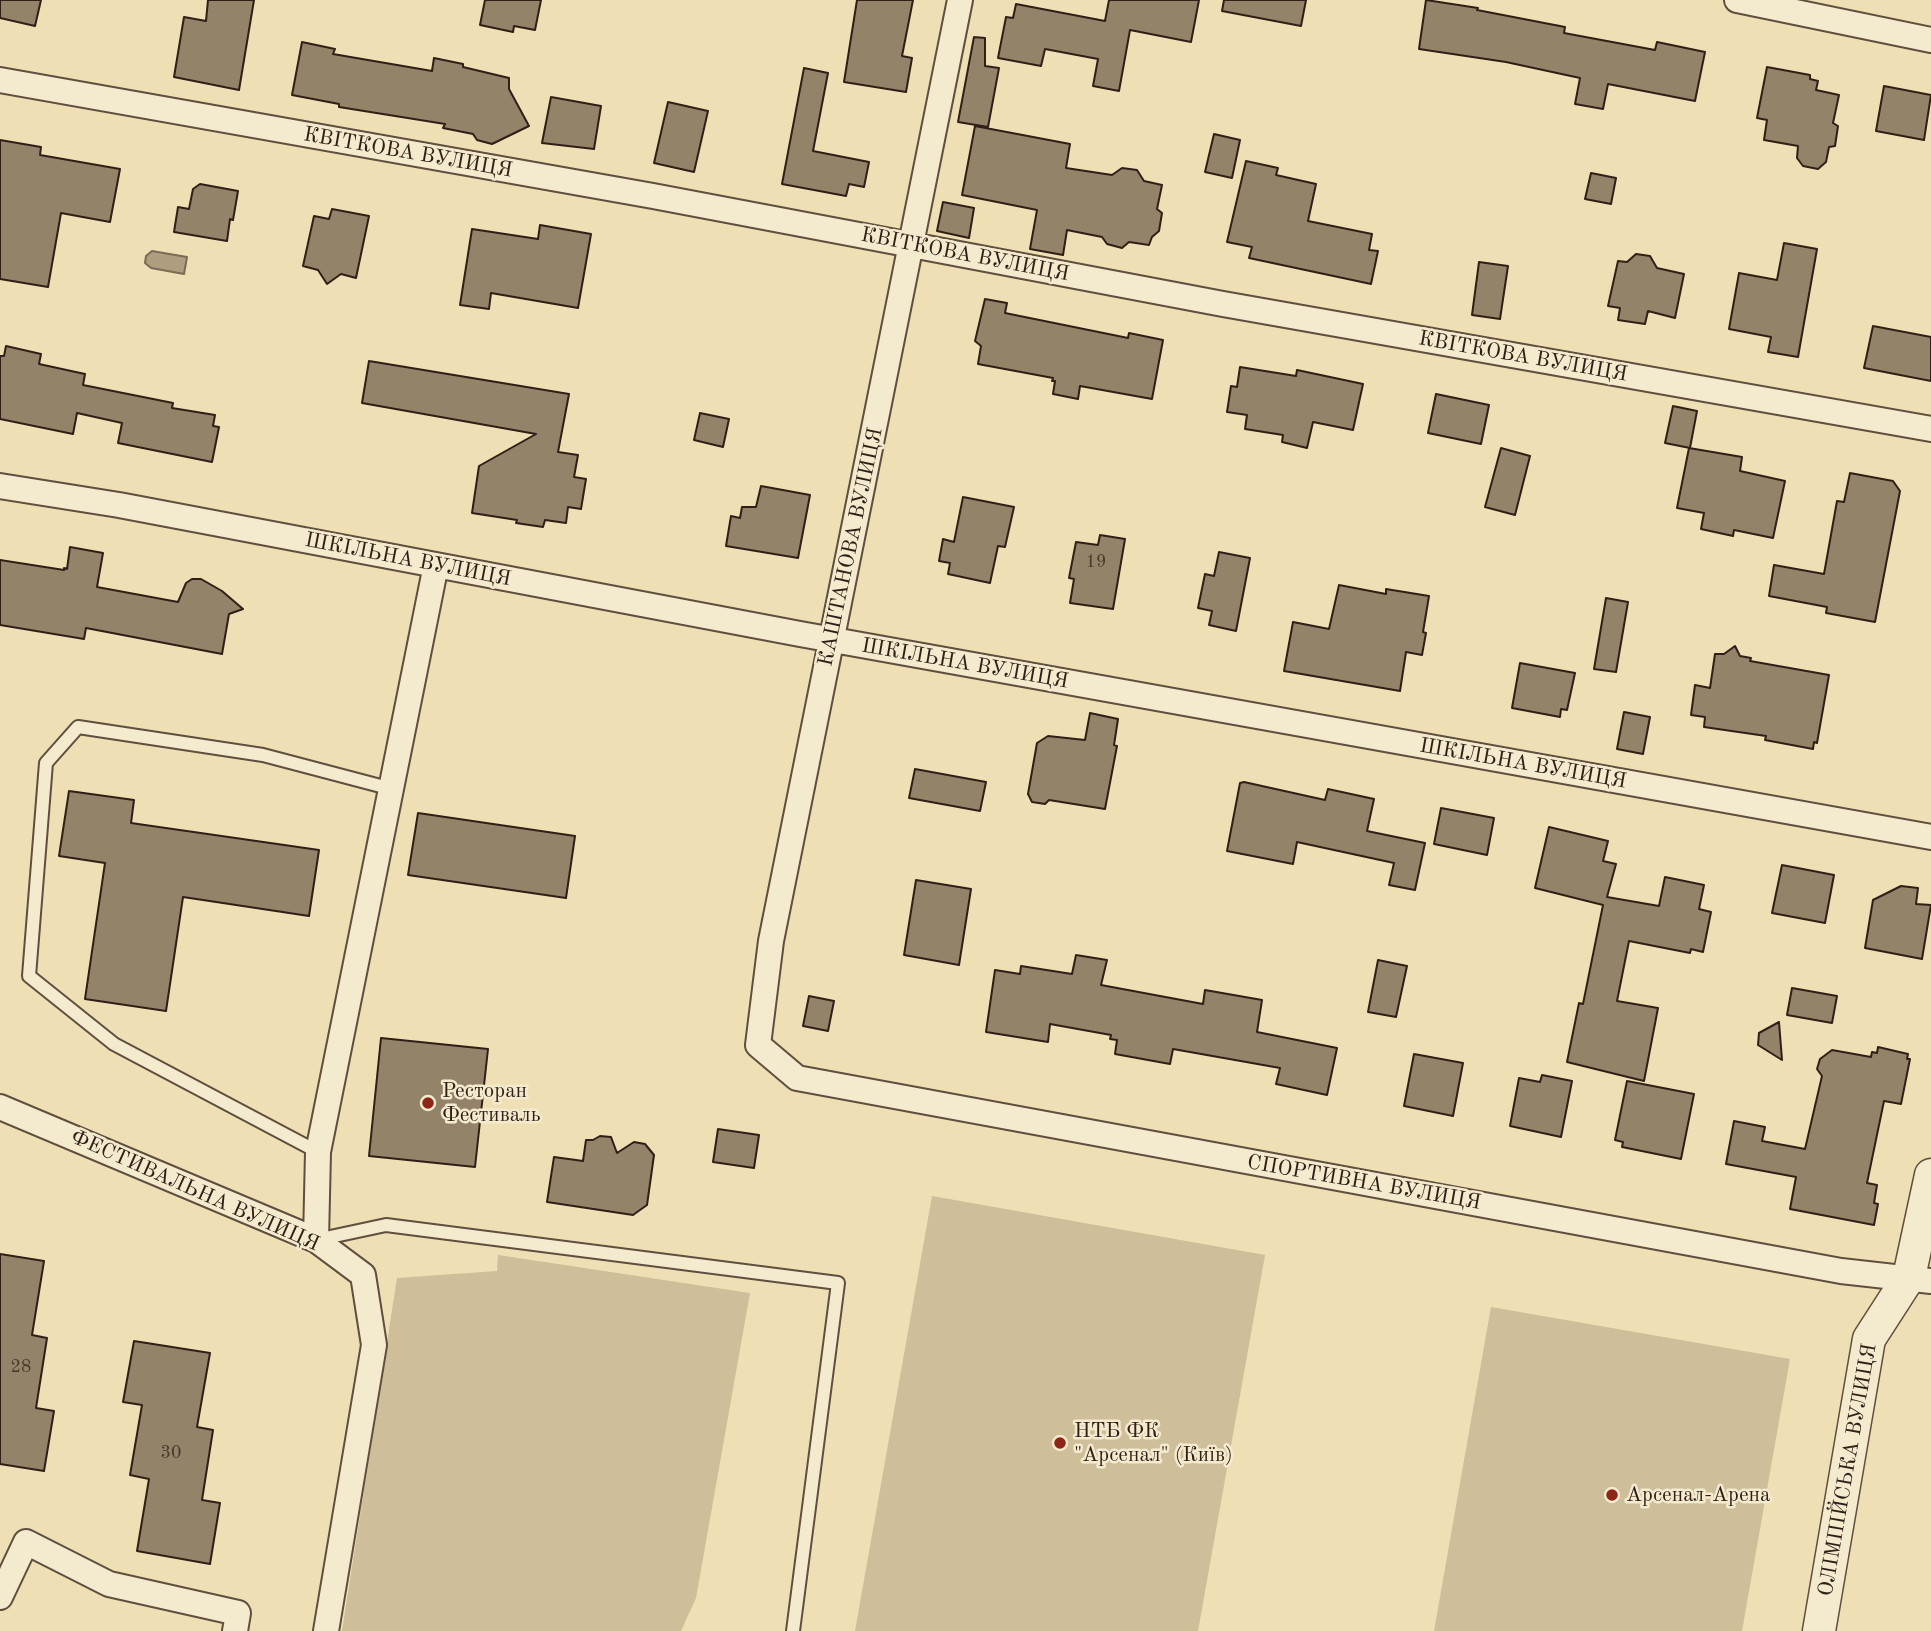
<!DOCTYPE html>
<html>
<head>
<meta charset="utf-8">
<style>
	body { margin:0 }
	canvas { display:block; background:#eedfb4 }
</style>
</head>
<body>
<canvas width="1931" height="1631"></canvas>
<script>
const ctx = document.querySelector('canvas').getContext('2d');
ctx.lineJoin = 'round';
function paint(path, color) {
  ctx.fillStyle = color;
  ctx.fill(path, 'evenodd');
}
function poly(rows) {
  const path = new Path2D();
  for (const r of rows) {
    path.moveTo(r[0], r[1]);
    for (let i = 2; i < r.length; i += 2) path.lineTo(r[i], r[i + 1]);
  }
  return path;
}
function trace(path, color, width, dash) {
  ctx.strokeStyle = color;
  ctx.lineWidth = width;
  ctx.lineCap = dash ? 'butt' : 'round';
  ctx.setLineDash(dash || []);
  ctx.stroke(path);
}
function drawText(font, color, halo, rows, align = 'center') {
  ctx.font = font + ' "Old Standard TT",serif';
  ctx.lineWidth = 5;
  ctx.setLineDash([]);
  ctx.textBaseline = 'middle';
  ctx.strokeStyle = halo;
  ctx.fillStyle = color;
  for (const [text, x, y, turn = 0] of rows) {
    ctx.save();
    ctx.translate(x, y);
    ctx.rotate((+turn || 0) * Math.PI / 180);
    ctx.textAlign = isNaN(turn) ? turn : align;
    if (halo) ctx.strokeText(text, 0, 0);
    ctx.fillText(text, 0, 0);
    ctx.restore();
  }
}
const green = poly([
	[932,1196,1265,1255,1198,1631,855,1631],
	[498,1255,750,1293,696,1598,681,1631,342,1631,397,1278,497,1271],
	[1491,1307,1790,1359,1742,1631,1434,1631]
]);
const water = poly([
	[152,251,187,257,184,274,151,268,145,263,146,256,152,251]
]);
const building = poly([
	[0,0,41,0,35,26,0,18,0,0],
	[208,0,254,0,239,90,174,77,184,17,206,21,208,0],
	[485,0,541,0,535,30,514,26,513,32,480,25,485,0],
	[857,0,913,0,902,56,912,58,906,92,844,82,857,0],
	[1109,0,1199,0,1191,42,1130,30,1119,91,1093,86,1098,59,1045,49,1041,66,998,58,1006,17,1013,18,1016,4,1105,21,1109,0],
	[1224,0,1306,0,1301,26,1222,11,1224,0],
	[1426,0,1478,8,1477,10,1565,27,1564,33,1655,50,1657,42,1705,52,1695,101,1608,84,1603,109,1575,104,1580,78,1506,62,1419,49,1426,0],
	[974,37,985,38,985,66,999,68,988,127,958,122,974,37],
	[302,42,335,49,333,54,432,71,434,58,463,64,463,67,509,78,509,89,529,126,492,144,477,140,473,134,443,128,445,124,339,107,339,104,292,95,302,42],
	[1767,67,1810,75,1810,79,1818,81,1816,90,1839,95,1833,123,1838,126,1835,146,1829,147,1826,162,1818,169,1803,166,1797,158,1798,146,1764,140,1767,120,1757,118,1767,67],
	[804,68,828,73,813,151,869,162,864,187,849,184,846,196,782,184,804,68],
	[1884,86,1931,95,1924,140,1876,131,1884,86],
	[551,97,601,106,594,149,542,143,551,97],
	[668,102,708,111,694,172,654,163,668,102],
	[975,126,1070,144,1066,168,1112,175,1122,168,1137,170,1144,181,1162,185,1157,209,1162,213,1159,231,1152,237,1149,245,1129,242,1122,248,1107,244,1102,237,1067,230,1063,255,1030,249,1037,210,962,195,975,126],
	[1214,134,1240,140,1232,178,1205,172,1214,134],
	[0,140,41,147,40,155,120,169,110,222,61,213,48,287,0,279,0,140],
	[1246,161,1278,168,1276,175,1316,184,1308,221,1372,234,1369,250,1378,251,1371,284,1249,258,1252,247,1227,242,1246,161],
	[1591,173,1616,178,1611,204,1585,199,1591,173],
	[200,184,238,191,233,220,230,219,227,241,174,232,178,207,189,209,193,189,200,184],
	[943,202,974,208,969,238,937,231,943,202],
	[332,209,369,216,356,278,341,274,327,284,318,270,303,266,314,216,329,219,332,209],
	[540,225,591,234,578,308,491,293,489,309,460,305,472,229,538,239,540,225],
	[1784,243,1817,249,1798,357,1768,352,1771,337,1729,329,1739,273,1777,280,1784,243],
	[1636,254,1650,256,1657,268,1684,274,1675,318,1648,311,1645,324,1618,320,1620,308,1608,306,1618,261,1627,262,1636,254],
	[1479,262,1508,266,1500,319,1472,315,1479,262],
	[985,299,1007,303,1005,313,1128,338,1129,333,1163,340,1152,399,1080,386,1078,399,1053,394,1055,381,1052,381,1053,378,978,364,981,346,975,341,985,299],
	[1873,326,1931,337,1931,381,1864,368,1873,326],
	[6,346,41,354,39,364,85,374,83,385,173,403,172,408,215,415,213,426,219,427,212,462,118,443,122,423,77,413,73,434,0,419,0,356,4,356,6,346],
	[369,361,569,394,558,452,578,455,574,477,586,479,581,509,568,507,566,523,545,520,543,527,516,523,517,520,472,513,479,466,536,434,362,403,369,361],
	[1240,367,1296,376,1297,370,1363,384,1353,430,1313,422,1307,448,1282,442,1283,435,1245,429,1247,415,1227,412,1231,386,1237,387,1240,367],
	[1436,394,1489,405,1481,444,1428,433,1436,394],
	[1673,406,1697,411,1690,448,1665,443,1673,406],
	[700,413,729,419,723,447,694,440,700,413],
	[1501,448,1530,456,1515,515,1485,507,1501,448],
	[1689,448,1742,457,1740,471,1785,481,1773,538,1734,530,1733,536,1701,529,1704,513,1677,508,1689,448],
	[1850,473,1893,481,1900,491,1875,622,1826,613,1827,607,1769,596,1774,565,1824,574,1837,501,1844,502,1850,473],
	[761,486,810,495,798,558,726,546,731,516,740,518,742,507,756,507,761,486],
	[963,497,1014,507,1005,547,998,546,990,583,948,574,950,563,939,561,943,539,954,542,963,497],
	[1100,535,1125,539,1113,609,1070,603,1074,579,1069,578,1076,542,1098,545,1100,535],
	[70,547,103,553,97,587,178,602,186,583,192,579,201,579,222,591,243,609,229,614,222,654,86,628,84,639,0,625,0,560,64,570,64,568,67,569,70,547],
	[1219,552,1250,558,1236,631,1209,625,1212,611,1198,608,1205,574,1214,576,1219,552],
	[1339,585,1386,594,1386,589,1429,596,1423,632,1426,633,1422,655,1406,652,1400,691,1284,671,1293,622,1329,629,1339,585],
	[1606,598,1628,602,1616,672,1594,669,1606,598],
	[1735,646,1740,656,1751,658,1750,661,1829,675,1817,743,1814,742,1813,749,1765,740,1766,736,1704,727,1705,717,1691,715,1695,685,1710,688,1715,654,1724,654,1735,646],
	[1520,663,1575,673,1567,710,1561,709,1560,717,1512,708,1520,663],
	[1624,712,1650,717,1643,754,1617,749,1624,712],
	[1090,713,1118,719,1114,745,1117,746,1105,809,1049,800,1045,804,1032,802,1028,794,1037,743,1048,736,1085,740,1090,713],
	[915,769,986,782,980,811,909,798,915,769],
	[1244,782,1325,800,1328,789,1374,799,1367,831,1425,843,1415,890,1389,885,1394,863,1297,842,1293,864,1227,851,1240,783,1244,782],
	[69,791,134,800,131,823,319,850,309,916,183,897,166,1011,85,999,105,863,59,856,69,791],
	[1441,808,1494,818,1487,855,1434,844,1441,808],
	[418,813,575,836,566,898,408,875,418,813],
	[1549,827,1608,841,1603,861,1616,864,1607,897,1659,906,1665,877,1704,885,1699,909,1711,912,1703,952,1691,949,1690,953,1629,941,1617,1001,1658,1008,1644,1081,1567,1062,1579,1003,1583,1004,1603,905,1535,888,1549,827],
	[1782,865,1834,875,1825,923,1772,913,1782,865],
	[916,880,971,889,959,965,904,955,916,880],
	[1901,886,1918,888,1916,904,1931,905,1922,959,1865,948,1873,900,1901,886],
	[1076,955,1107,960,1101,985,1203,1004,1205,990,1262,1000,1257,1032,1337,1048,1327,1095,1276,1084,1280,1068,1173,1049,1170,1064,1115,1054,1117,1040,1110,1039,1111,1035,1050,1024,1048,1042,986,1032,995,970,1020,974,1021,966,1072,974,1076,955],
	[1378,960,1407,966,1396,1017,1368,1012,1378,960],
	[1792,988,1837,996,1832,1023,1787,1015,1792,988],
	[809,996,834,1001,828,1031,803,1026,809,996],
	[1779,1022,1782,1060,1758,1045,1759,1033,1779,1022],
	[381,1038,488,1049,475,1167,369,1156,381,1038],
	[1878,1047,1908,1054,1907,1059,1910,1059,1901,1104,1884,1101,1867,1183,1877,1185,1874,1203,1878,1204,1874,1225,1790,1209,1796,1177,1726,1164,1734,1121,1765,1127,1762,1141,1805,1149,1822,1076,1817,1069,1820,1059,1832,1050,1871,1057,1872,1052,1877,1053,1878,1047],
	[1414,1054,1463,1063,1453,1116,1404,1106,1414,1054],
	[1542,1075,1572,1081,1561,1137,1510,1126,1519,1078,1540,1082,1542,1075],
	[1627,1081,1694,1094,1681,1159,1622,1147,1623,1142,1615,1140,1627,1081],
	[718,1129,759,1135,754,1168,713,1162,718,1129],
	[600,1136,611,1137,617,1153,634,1142,645,1144,654,1155,647,1205,633,1215,547,1202,554,1157,583,1161,586,1140,593,1140,600,1136],
	[0,1254,44,1261,32,1335,47,1338,36,1408,54,1411,44,1471,0,1464,0,1254],
	[134,1341,210,1353,197,1427,213,1430,202,1500,220,1503,210,1564,137,1551,149,1479,130,1475,142,1405,123,1402,134,1341]
]);
const service = poly([
	[318,1152,114,1044,29,976,46,763,78,727,263,755,392,789],
	[316,1240,386,1225,838,1283,793,1631]
]);
const minor = poly([
	[960,0,771,941,758,1045,797,1078,1841,1271,1931,1281],
	[1737,0,1931,40],
	[0,80,653,196,1223,304,1931,429],
	[0,486,119,505,800,634,1931,837],
	[0,1107,316,1240,363,1275,374,1345,326,1631],
	[316,1240,318,1152,436,565],
	[0,1597,26,1542,109,1584,238,1613,235,1631]
]);
const tertiary = poly([
	[1819,1631,1869,1339,1909,1277,1931,1175]
]);
const markers = [
	[428,1103,7,"#8f2418"],
	[1060,1443,7,"#8f2418"],
	[1612,1495,7,"#8f2418"]
];
const numberNames = [
	["19",1096,562],
	["28",21,1367],
	["30",171,1453]
];
const streetNames = [
	["КВІТКОВА ВУЛИЦЯ",408,153,10],
	["КВІТКОВА ВУЛИЦЯ",965,255,11],
	["КВІТКОВА ВУЛИЦЯ",1523,357,10],
	["КАШТАНОВА ВУЛИЦЯ",851,547,-78],
	["ШКІЛЬНА ВУЛИЦЯ",408,560,11],
	["ШКІЛЬНА ВУЛИЦЯ",965,664,10],
	["ШКІЛЬНА ВУЛИЦЯ",1523,764,10],
	["СПОРТИВНА ВУЛИЦЯ",1364,1183,10],
	["ФЕСТИВАЛЬНА ВУЛИЦЯ",195,1191,24],
	["ОЛІМПІЙСЬКА ВУЛИЦЯ",1848,1470,-80]
];
const poiNames = [
	["Ресторан",442,1091],
	["Фестиваль",442,1115],
	["НТБ ФК",1074,1431],
	["\"Арсенал\" (Київ)",1074,1455],
	["Арсенал-Арена",1626,1495]
];
paint(green, '#cebe99');
paint(water, '#ae9e7f');
trace(water, '#7c6b55', 2);
paint(building, '#938369');
trace(building, '#311f17', 2);
trace(service, '#604f3e', 16);
trace(minor, '#604f3e', 28);
trace(tertiary, '#604f3e', 35);
trace(service, '#f4eace', 12);
trace(minor, '#f4eace', 24);
trace(tertiary, '#f4eace', 32);
for (const [x, y, r, color] of markers) {
  const dot = new Path2D();
  dot.arc(x, y, r, 0, 2 * Math.PI);
  ctx.fillStyle = color;
  ctx.fill(dot);
  trace(dot, '#f4eace', 2.5);
}
drawText('18px', '#4a382c', null, numberNames);
drawText('21px', '#311f17', '#f4eace', streetNames);
drawText('21px', '#311f17', '#f4eace', poiNames, 'left');
</script>
</body>
</html>
